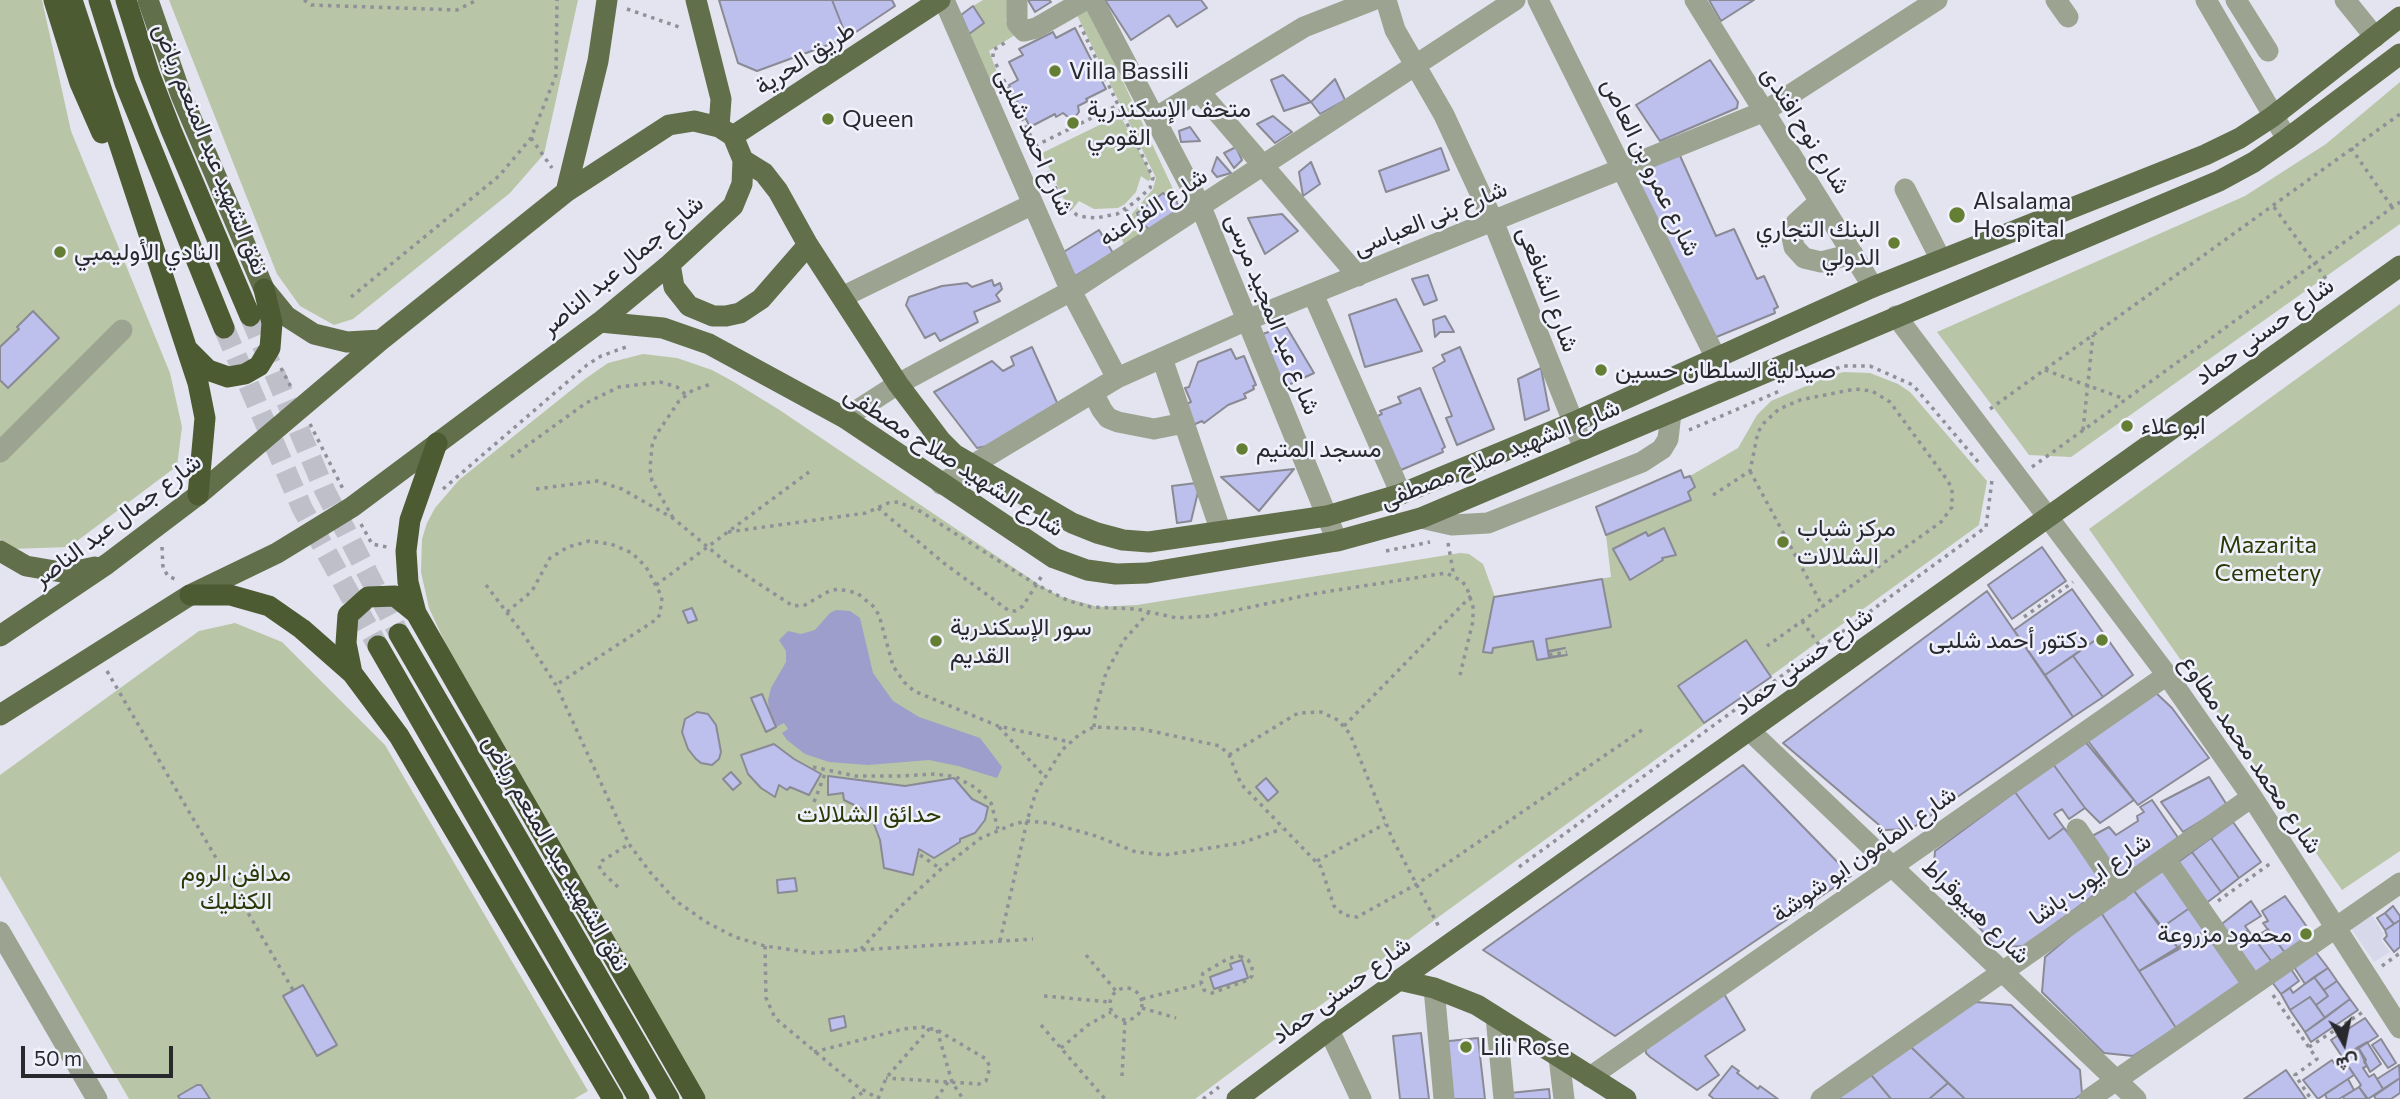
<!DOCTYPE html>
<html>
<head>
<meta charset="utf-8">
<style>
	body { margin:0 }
	#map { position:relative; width:2400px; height:1099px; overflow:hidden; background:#e3e4ef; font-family:Commissioner,Vazirmatn,sans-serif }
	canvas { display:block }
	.north { position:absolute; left:2309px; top:1008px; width:70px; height:70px; -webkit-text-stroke:5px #f0f1fc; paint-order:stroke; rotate:171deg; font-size:19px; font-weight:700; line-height:28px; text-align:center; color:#28292d }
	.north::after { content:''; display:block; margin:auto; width:24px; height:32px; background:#28292d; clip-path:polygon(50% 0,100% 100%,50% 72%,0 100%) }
	.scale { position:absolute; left:21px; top:1046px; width:152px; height:32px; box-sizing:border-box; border:4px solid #28292d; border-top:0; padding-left:9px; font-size:21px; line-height:24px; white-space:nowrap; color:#28292d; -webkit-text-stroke:5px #f0f1fc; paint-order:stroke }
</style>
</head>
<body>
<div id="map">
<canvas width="2400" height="1099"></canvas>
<div class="north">ش</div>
<div class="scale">50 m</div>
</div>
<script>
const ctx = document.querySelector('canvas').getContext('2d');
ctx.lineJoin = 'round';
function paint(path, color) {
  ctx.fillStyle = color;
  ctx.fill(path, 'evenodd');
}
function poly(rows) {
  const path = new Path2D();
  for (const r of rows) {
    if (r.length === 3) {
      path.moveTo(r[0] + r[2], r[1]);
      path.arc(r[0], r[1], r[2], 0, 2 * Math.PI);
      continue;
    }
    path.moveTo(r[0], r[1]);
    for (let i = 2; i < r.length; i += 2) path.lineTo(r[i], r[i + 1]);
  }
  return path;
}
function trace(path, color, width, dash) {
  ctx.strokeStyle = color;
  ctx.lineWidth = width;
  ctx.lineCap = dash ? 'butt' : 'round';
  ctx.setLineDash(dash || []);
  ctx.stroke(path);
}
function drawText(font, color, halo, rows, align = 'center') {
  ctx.font = font + ' Commissioner,Vazirmatn,sans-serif';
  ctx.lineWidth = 5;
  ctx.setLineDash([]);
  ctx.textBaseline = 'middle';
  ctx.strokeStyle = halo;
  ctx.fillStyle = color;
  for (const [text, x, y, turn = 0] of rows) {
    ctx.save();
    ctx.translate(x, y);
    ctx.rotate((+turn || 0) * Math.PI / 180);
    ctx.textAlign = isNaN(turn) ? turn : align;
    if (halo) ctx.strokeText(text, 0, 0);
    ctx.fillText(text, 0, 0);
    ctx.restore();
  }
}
const built = poly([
	[2371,914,2384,934,2381,940,2390,952,2374,962,2350,927]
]);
const green = poly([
	[0,0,42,0,71,131,170,373,182,427,177,466,69,547,10,549,0,539],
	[169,0,578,0,544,154,510,193,353,319,334,325,300,306,277,274],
	[983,0,1014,0,1006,20,1015,35,989,51,1001,83,990,89,969,34,984,23,973,6],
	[1086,2,1174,191,1170,199,1163,193,1155,201,1140,222,1146,221,1145,225,1150,230,1124,246,1122,239,1134,229,1132,214,1153,189,1156,178,1074,9],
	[2400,82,2400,224,2071,457,2029,455,1937,332,2245,196,2326,144],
	[1120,115,1150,172,1151,179,1148,181,1141,176,1136,192,1125,204,1118,208,1094,209,1079,201,1072,210,1067,206,1042,153],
	[2400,304,2400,851,2342,890,2089,529],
	[643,354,677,358,712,370,734,382,778,409,1038,584,1059,596,1098,607,1137,605,1460,553,1469,554,1483,564,1495,597,1611,577,1606,535,1691,500,1688,492,1695,487,1690,476,1738,448,1757,415,1771,401,1832,375,1844,372,1870,373,1898,384,1910,392,1987,481,1979,525,1444,913,1195,1099,706,1099,466,688,429,608,421,572,422,539,427,523,435,508,459,480,585,379,608,363],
	[235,623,282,642,385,745,588,1091,574,1099,129,1099,0,876,0,775,199,631]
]);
const water = poly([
	[836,610,850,611,860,618,873,673,893,701,919,717,980,738,1002,767,997,778,958,766,929,760,868,765,829,762,805,754,787,740,782,733,788,729,784,723,776,727,769,710,768,700,771,688,786,662,786,651,779,640,788,631,801,634,815,630,830,613]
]);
const building = poly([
	[719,0,832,0,847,38,757,71,738,63,719,0],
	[832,0,892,0,895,6,847,38,832,0],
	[1028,0,1049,0,1051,2,1035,12,1028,0],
	[1105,0,1201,0,1207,8,1177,27,1169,15,1131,40,1105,0],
	[1709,0,1754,0,1721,21,1709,0],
	[973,6,984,23,969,34,961,15,973,6],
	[1075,28,1106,89,1086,99,1088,101,1078,106,1079,112,1075,117,1068,117,1063,113,1056,117,1055,114,1030,127,1009,85,1018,80,1009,62,1023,55,1019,49,1053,32,1056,38,1075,28],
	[1710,60,1738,102,1737,108,1660,141,1636,105,1710,60],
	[1283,75,1311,102,1284,111,1271,80,1283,75],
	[1335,79,1345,100,1320,114,1311,102,1335,79],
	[1273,116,1292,132,1275,143,1257,124,1273,116],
	[1190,127,1200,141,1181,142,1179,131,1190,127],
	[1236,147,1242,160,1234,168,1224,153,1236,147],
	[1441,148,1449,170,1386,192,1379,171,1441,148],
	[1677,149,1716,236,1734,229,1757,279,1764,276,1778,307,1774,309,1775,313,1709,340,1626,171,1677,149],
	[1217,157,1223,164,1231,173,1217,177,1212,171,1217,157],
	[1311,162,1320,184,1303,196,1299,172,1311,162],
	[1163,193,1170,199,1173,194,1180,209,1150,230,1144,225,1146,221,1140,222,1137,213,1163,193],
	[1282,214,1298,231,1265,254,1248,218,1282,214],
	[1099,230,1113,253,1075,276,1062,253,1099,230],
	[1428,275,1437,300,1424,305,1412,279,1428,275],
	[992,280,994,286,1000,283,1002,289,996,295,1000,301,974,312,978,322,940,341,935,333,925,338,906,305,909,297,942,286,967,283,972,287,992,280],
	[1396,299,1422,351,1365,367,1349,315,1396,299],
	[33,311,59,338,8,388,0,380,0,347,19,329,17,327,33,311],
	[1445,316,1454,332,1440,332,1435,337,1433,320,1445,316],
	[1286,326,1314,373,1284,387,1254,337,1286,326],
	[1032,347,1059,407,993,445,977,448,934,392,992,361,1003,371,1014,365,1011,357,1032,347],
	[1460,347,1494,429,1457,445,1446,418,1452,416,1433,368,1445,361,1442,355,1460,347],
	[1231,349,1236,359,1244,356,1256,385,1253,386,1254,389,1244,394,1246,398,1228,405,1204,423,1202,421,1193,425,1186,404,1191,402,1185,388,1189,387,1198,362,1231,349],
	[1541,368,1549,410,1525,420,1518,379,1541,368],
	[1420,388,1445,447,1442,449,1443,452,1394,473,1371,419,1382,414,1380,411,1401,403,1398,397,1420,388],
	[1294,469,1259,511,1221,477,1294,469],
	[1681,470,1684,478,1690,476,1695,487,1688,492,1691,500,1606,535,1596,507,1681,470],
	[1196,483,1198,492,1191,521,1177,523,1172,486,1196,483],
	[1664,528,1676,555,1662,558,1663,560,1630,580,1613,549,1646,532,1648,536,1664,528],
	[2042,547,2066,581,2012,619,1988,585,2042,547],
	[1602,579,1611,627,1546,639,1548,651,1565,648,1548,652,1549,657,1567,655,1537,660,1533,641,1493,648,1492,653,1483,652,1494,597,1602,579],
	[2072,589,2104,634,2045,675,2014,630,2072,589],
	[1987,591,2073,717,1911,829,1885,830,1783,743,1987,591],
	[692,608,697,620,688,623,683,611,692,608],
	[2104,634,2133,675,2103,697,2073,656,2104,634],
	[1746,640,1771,677,1704,723,1678,686,1746,640],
	[2073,656,2103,697,2073,717,2045,675,2073,656],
	[2155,692,2172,708,2209,758,2138,805,2088,741,2155,692],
	[762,694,776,727,766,732,751,698,762,694],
	[697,712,708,714,716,725,721,752,719,759,712,765,701,763,696,759,688,749,682,732,685,719,697,712],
	[2083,739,2134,800,2100,823,2085,808,2053,764,2083,739],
	[774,744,794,759,821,774,809,795,790,787,787,790,779,785,775,797,761,788,748,774,741,755,774,744],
	[2053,764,2085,808,2069,819,2062,809,2054,814,2064,828,2049,839,2015,792,2053,764],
	[1743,765,1851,876,1615,1036,1483,950,1743,765],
	[731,772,741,783,733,790,723,779,731,772],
	[828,776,905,786,954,778,972,799,988,807,985,820,975,833,960,839,960,842,934,858,919,849,913,875,884,868,880,840,874,824,862,809,844,800,843,793,828,795,828,776],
	[2209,777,2227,805,2183,832,2161,802,2209,777],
	[1266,778,1278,792,1268,801,1256,787,1266,778],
	[2015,792,2049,839,2064,828,2109,884,2025,946,1997,947,1933,877,1935,851,2015,792],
	[2152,800,2179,839,2119,879,2092,836,2109,827,2116,835,2138,821,2137,816,2144,812,2140,807,2152,800],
	[2233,822,2261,862,2239,878,2211,838,2233,822],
	[2211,838,2239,878,2221,892,2192,852,2211,838],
	[2192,852,2221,892,2205,904,2177,863,2192,852],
	[2163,867,2191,907,2161,928,2132,888,2163,867],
	[795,878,797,891,778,893,777,880,795,878],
	[2132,888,2179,949,2139,971,2100,911,2132,888],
	[2285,896,2312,934,2285,953,2263,923,2268,921,2262,911,2285,896],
	[2251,901,2261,916,2245,926,2248,930,2237,938,2242,946,2234,951,2218,927,2251,901],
	[2393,906,2400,916,2400,920,2394,924,2385,913,2393,906],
	[2191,907,2206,930,2179,949,2161,928,2191,907],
	[2100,911,2176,1028,2133,1056,2104,1053,2042,992,2045,957,2100,911],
	[2385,913,2394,924,2385,930,2377,918,2385,913],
	[2400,920,2400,947,2394,952,2384,939,2387,936,2385,930,2400,920],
	[2268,929,2285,953,2272,962,2254,938,2268,929],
	[2206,930,2248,984,2176,1028,2139,971,2206,930],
	[2248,930,2272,962,2253,975,2234,951,2242,946,2237,938,2248,930],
	[2315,951,2328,968,2305,984,2294,967,2315,951],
	[1242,960,1248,978,1214,989,1210,977,1232,969,1230,964,1242,960],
	[2328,968,2337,981,2324,990,2314,977,2328,968],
	[2291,969,2299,981,2281,994,2272,982,2291,969],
	[2314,977,2328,996,2316,1005,2310,997,2290,1010,2281,994,2290,988,2293,993,2314,977],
	[2337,981,2350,999,2325,1018,2316,1005,2328,996,2324,990,2337,981],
	[303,985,337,1045,317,1056,283,996,303,985],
	[1723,992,1745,1030,1705,1056,1719,1075,1697,1090,1650,1057,1646,1053,1646,1048,1723,992],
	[2310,997,2325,1018,2305,1032,2290,1010,2310,997],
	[2350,999,2358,1010,2311,1042,2305,1032,2350,999],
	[1976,1002,2011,1005,2080,1070,2082,1094,2075,1099,1965,1099,1910,1046,1976,1002],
	[844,1016,846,1027,831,1031,829,1019,844,1016],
	[2365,1018,2378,1036,2343,1058,2331,1040,2365,1018],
	[1421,1033,1429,1099,1400,1099,1393,1036,1421,1033],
	[1478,1038,1485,1099,1446,1099,1440,1042,1478,1038],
	[2381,1039,2396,1063,2388,1068,2372,1045,2381,1039],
	[2367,1042,2381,1064,2370,1072,2358,1047,2367,1042],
	[1910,1046,1948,1083,1929,1099,1891,1099,1868,1071,1910,1046],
	[2358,1047,2366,1060,2364,1062,2367,1066,2363,1068,2369,1077,2374,1074,2383,1089,2368,1099,2359,1087,2361,1085,2343,1058,2358,1047],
	[2343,1058,2354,1075,2318,1099,2303,1080,2332,1060,2334,1063,2343,1058],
	[2399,1065,2400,1078,2383,1089,2377,1079,2399,1065],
	[1732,1066,1739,1071,1737,1073,1758,1089,1760,1086,1778,1099,1714,1099,1709,1095,1732,1066],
	[2286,1070,2306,1099,2244,1099,2286,1070],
	[1868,1071,1891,1099,1827,1099,1868,1071],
	[2400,1078,2400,1093,2391,1099,2376,1099,2374,1096,2400,1078],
	[2348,1079,2354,1090,2339,1099,2327,1099,2325,1094,2348,1079],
	[1948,1083,1965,1099,1929,1099,1948,1083],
	[197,1085,201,1085,210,1099,180,1099,178,1096,197,1085],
	[2359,1087,2367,1099,2344,1099,2343,1097,2359,1087],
	[1549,1089,1550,1099,1511,1099,1510,1093,1549,1089]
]);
const highwayTunnel = poly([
	[250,316,325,491,399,634],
	[224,328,302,508,378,646]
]);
const path = poly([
	[304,0,311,5,457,10,477,0],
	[627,9,682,28],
	[993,57,993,50,1008,41],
	[996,64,1064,205,1077,215,1085,217,1096,218,1117,214,1135,202,1150,188,1153,178,1080,25],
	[531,138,552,168],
	[1035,146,1118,105],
	[2351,148,2392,207],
	[2274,207,2334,290],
	[1121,235,1123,226,1130,219,1126,209],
	[351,297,499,176,531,138,556,75,557,0],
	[281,368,292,389],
	[2045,370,2125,399],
	[1828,371,1844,366,1870,366,1913,385,1979,463],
	[1990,409,2400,114],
	[310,424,343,489],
	[1689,430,1782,390],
	[2083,430,2093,335],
	[511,457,586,403,619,387,660,382,677,387,686,395],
	[2032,467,2400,202],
	[1750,471,1823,607],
	[443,489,587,365,601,356,626,347],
	[536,489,597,481,622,489,674,519,727,563,793,606,805,605,829,591,838,589,857,593,873,606,879,615,893,666,904,682,914,691,998,726,1070,742],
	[1713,495,1750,471,1758,432,1764,423,1779,409,1800,400,1855,389,1872,391,1890,402,1948,481,1952,489,1952,507,1941,522,1767,646],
	[878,508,945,564,1008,610,1015,611,1023,606,1043,574],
	[673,518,652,481,650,469,652,446,656,435,679,401,693,390,711,384],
	[361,524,372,544,387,547],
	[728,532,866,513,888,503,898,502,918,510,1037,585,1069,601,1091,607,1136,609,1177,618,1209,616,1312,594,1446,573,1462,581,1467,588,1473,607,1473,621,1460,675],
	[1448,543,1454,576],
	[162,547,163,568,168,576,177,580],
	[1386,551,1430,542],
	[486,585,524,635,556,685,629,844,650,872,676,901,706,922,735,937,765,946,813,953,1033,939],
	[656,585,809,472],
	[507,612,532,591,550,558,568,547,589,541,611,544,632,553,646,567,662,597,660,614,657,619,556,685],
	[2024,617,2073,582],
	[1802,621,1825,653],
	[1549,655,1567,652],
	[107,671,293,990],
	[1344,726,1471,596],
	[999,727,1045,777],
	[1094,727,1096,708,1106,673,1124,640,1149,612],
	[1229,755,1298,713,1321,712,1338,720,1350,734,1392,838,1439,927],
	[813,767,856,776,903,776,935,774,956,777,976,788,991,803,998,829],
	[814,802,826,771],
	[920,855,941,869],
	[1317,861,1385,824],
	[1519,867,1986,527,1992,480],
	[618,887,601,871,599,865,602,861,629,844],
	[2218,901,2271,863],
	[1000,941,1027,821,1036,792,1062,750,1080,734,1094,727,1142,729,1220,746,1229,755,1241,784,1321,867,1334,906,1344,915,1357,917,1417,884,1642,730],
	[765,946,766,998,775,1018,855,1085,879,1099],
	[861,949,900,907,941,869,981,838,1014,824,1027,821,1050,823,1096,836,1136,852,1165,855,1241,843,1282,829],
	[1086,955,1116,991],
	[1240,956,1248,960,1252,966,1252,976,1248,980,1212,993,1204,990,1201,981,1203,973,1229,958,1240,956],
	[2382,966,2400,953],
	[1126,1004,16],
	[2273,995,2317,1059,2295,1075,2311,1099],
	[1044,996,1110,1002],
	[1142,999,1201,984],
	[1142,1008,1176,1018],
	[1041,1025,1105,1099],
	[937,1030,952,1082,963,1099],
	[2309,1047,2366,1010],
	[1061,1048,1088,1025,1111,1012],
	[814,1052,903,1029,923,1027,937,1030,986,1059,990,1067,986,1081,979,1084,886,1078],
	[1122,1076,1125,1021],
	[852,1099,865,1091],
	[878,1099,886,1078,930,1028],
	[936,1099,948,1082],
	[1203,1099,1219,1087]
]);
const minor = poly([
	[944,0,1071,291,1117,378],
	[1017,0,1017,23,1024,31,1036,28,1085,0],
	[1093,0,1201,207,1337,541],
	[1386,0,1395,30,1444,115,1493,221,1584,449],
	[1538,0,1716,358],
	[1695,0,1873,287],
	[2056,0,2068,17],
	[2206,0,2287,139],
	[2236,0,2268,51],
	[2345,0,2375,37],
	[1199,91,1358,276],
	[1155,118,1304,27,1373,0],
	[1905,189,1941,260],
	[1820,201,1796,223,1791,232,1794,247,1804,258,1821,262,1853,254],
	[1313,294,1401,494],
	[842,297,1033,204],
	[1896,316,2167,675,2252,797,2400,1028],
	[1162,358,1221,532],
	[1093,393,1102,410,1108,418,1118,422,1154,429,1184,423],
	[845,418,898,384,1071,291,1515,0],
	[0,452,122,330],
	[941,484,1117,378,1247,320,1765,111,1937,0],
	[1421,518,1452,525,1488,523,1642,462,1662,449,1668,439,1671,413],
	[1750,731,2136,1099],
	[2077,829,2119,891],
	[2165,858,2253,985],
	[0,932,97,1099],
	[1434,988,1444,1099],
	[1496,1017,1504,1099],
	[1329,1030,1361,1099],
	[1559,1057,1564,1099],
	[1590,1077,2167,675],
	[1821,1099,2252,797],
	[2089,1099,2400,883]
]);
const major = poly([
	[148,0,181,95,264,289,286,316,314,334,347,342,381,340],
	[696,0,721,99,719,127],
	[733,136,940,0],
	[743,160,764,173,778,191,808,245,898,384,941,441,954,454,1072,523,1097,533,1123,540,1149,542,1327,516,1401,494,1572,423,1873,287,2205,155,2240,138,2272,117,2400,17],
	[566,192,598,61,607,0],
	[670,264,674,287,689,306,713,316,726,316,740,313,761,299,808,245],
	[600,322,663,328,709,344,845,418,1054,558,1087,570,1116,574,1147,573,1337,541,1421,518,2219,181,2254,162,2287,139,2400,54],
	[0,551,26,566,67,573,95,567],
	[0,636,107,564,198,495,381,340,566,192,669,125,694,121,719,127,733,136,743,160,742,184,733,206,670,264,600,322,352,507,277,553,190,595,0,715],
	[1399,980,1434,988,1477,1005,1626,1099],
	[1237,1099,1329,1030,2400,266]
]);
const highway = poly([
	[54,0,80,83,102,133],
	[72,0,198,383,205,418,198,495],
	[99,0,125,83,224,328],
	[126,0,149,73,171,130,250,316],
	[189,351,208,370,228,377,245,374,259,366,270,348,272,323,264,289],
	[437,443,410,520,406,551,408,582,416,613,695,1099],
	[190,595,230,595,269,606,302,629,352,673,399,736,613,1099],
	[399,634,669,1099],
	[378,646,639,1099],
	[352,673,346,643,348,615,368,597,395,596,416,613]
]);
const markers = [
	[1055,71,7,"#647f33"],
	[828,119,7,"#647f33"],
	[1073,123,7,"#647f33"],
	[1957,215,9,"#647f33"],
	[1894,243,7,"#647f33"],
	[60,252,7,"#647f33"],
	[1601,370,7,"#647f33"],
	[2127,426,7,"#647f33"],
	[1242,449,7,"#647f33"],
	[1783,542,7,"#647f33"],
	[2102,640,7,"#647f33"],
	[936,641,7,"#647f33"],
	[2306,934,7,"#647f33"],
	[1466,1047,7,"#647f33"]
];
const streetNames = [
	["طريق الحرية",805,58,-33],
	["شارع نوح افندى",1806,130,58],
	["شارع احمد شلبى",1035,142,66],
	["نفق الشهيد عبد المنعم رياض",211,149,68],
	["شارع عمرو بن العاص",1651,167,64],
	["شارع الفراعنه",1153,207,-33],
	["شارع بنى العباسى",1430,218,-22],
	["شارع جمال عبد الناصر",622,265,-40],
	["شارع الشافعى",1548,289,69],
	["شارع عبد المجيد مرسى",1273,314,68],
	["شارع حسنى حماد",2264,331,-36],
	["شارع الشهيد صلاح مصطفى",1500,454,-22],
	["شارع الشهيد صلاح مصطفى",954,461,33],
	["شارع جمال عبد الناصر",117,520,-37],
	["شارع حسنى حماد",1803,661,-36],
	["شارع محمد محمد مطاوع",2251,754,56],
	["نفق الشهيد عبد المنعم رياض",556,853,60],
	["شارع المأمون ابو شوشة",1864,854,-35],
	["شارع ايوب باشا",2090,879,-35],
	["شارع هيبوقراط",1976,911,44],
	["شارع حسنى حماد",1341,990,-36]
];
const poiNames = [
	["Villa Bassili",1069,71],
	["متحف الإسكندرية",1087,109],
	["القومي",1087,137],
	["Queen",842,119],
	["Alsalama",1973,201],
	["Hospital",1973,229],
	["البنك التجاري",1880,229,"right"],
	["الدولي",1880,257,"right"],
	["النادي الأوليمبي",74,252],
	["صيدلية السلطان حسين",1615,370],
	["ابو علاء",2141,426],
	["مسجد المتيم",1256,449],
	["مركز شباب",1797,528],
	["الشلالات",1797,556],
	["سور الإسكندرية",950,627],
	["القديم",950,655],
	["دكتور أحمد شلبى",2088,640,"right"],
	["محمود مزروعة",2292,934,"right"],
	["Lili Rose",1480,1047]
];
const parkNames = [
	["Mazarita",2268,545],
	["Cemetery",2268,573],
	["حدائق الشلالات",869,814],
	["مدافن الروم",236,873],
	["الكثليك",236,901]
];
paint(built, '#d7d9eb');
paint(green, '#b8c5a6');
paint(water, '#9d9ecb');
paint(building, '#bdbfed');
trace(building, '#8a8a95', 2);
trace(highwayTunnel, '#bebfc8', 21, [21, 10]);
trace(path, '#8f9098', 3.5, [3.5, 5]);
trace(minor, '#9ca491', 21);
trace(major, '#616f4b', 21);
trace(highway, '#4c5b32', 21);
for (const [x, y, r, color] of markers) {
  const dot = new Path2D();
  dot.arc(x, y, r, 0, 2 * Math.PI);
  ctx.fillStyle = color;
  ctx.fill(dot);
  trace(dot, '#f0f1fc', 2.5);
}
drawText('24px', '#28292d', '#f0f1fc', streetNames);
drawText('24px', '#28292d', '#f0f1fc', poiNames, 'left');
drawText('24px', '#2a3a06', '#f0f1fc', parkNames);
</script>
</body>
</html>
